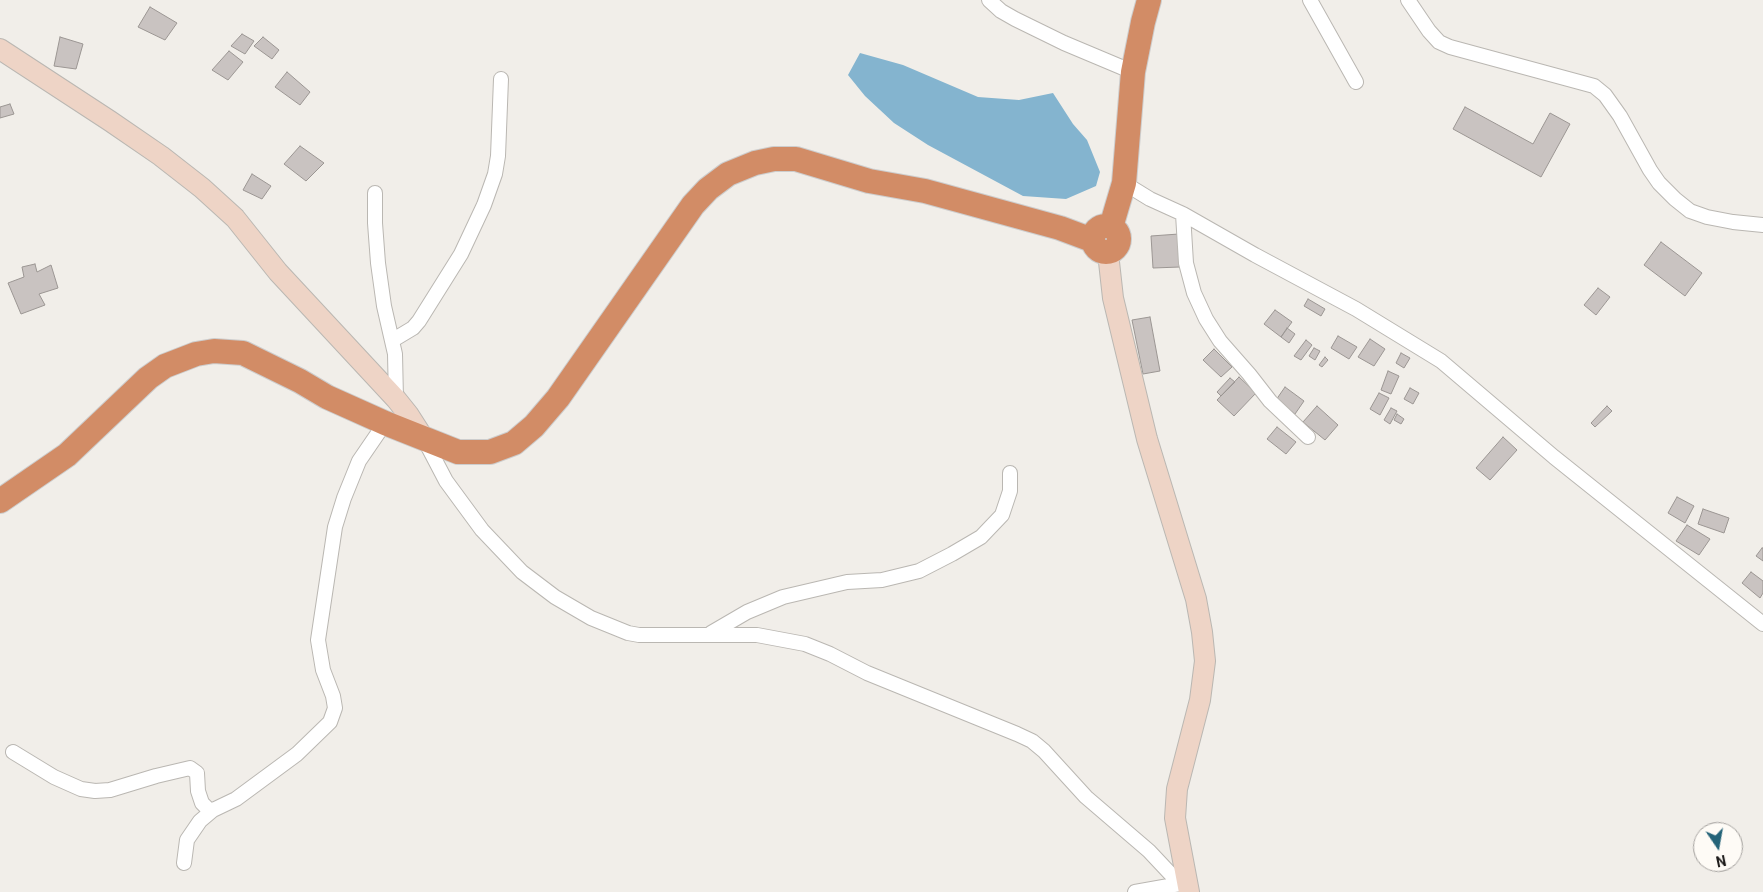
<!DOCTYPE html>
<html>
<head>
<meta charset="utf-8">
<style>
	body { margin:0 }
	#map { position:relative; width:1763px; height:892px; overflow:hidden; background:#f1eee9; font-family:Roboto,sans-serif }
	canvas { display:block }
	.north { position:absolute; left:1693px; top:822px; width:50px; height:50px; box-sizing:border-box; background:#fefbf6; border:1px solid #a4a19e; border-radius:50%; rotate:168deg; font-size:14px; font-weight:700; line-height:20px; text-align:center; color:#1d1b1a }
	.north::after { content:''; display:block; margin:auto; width:18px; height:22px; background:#246378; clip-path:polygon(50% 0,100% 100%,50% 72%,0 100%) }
</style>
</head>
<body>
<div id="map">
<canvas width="1763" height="892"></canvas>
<div class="north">N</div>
</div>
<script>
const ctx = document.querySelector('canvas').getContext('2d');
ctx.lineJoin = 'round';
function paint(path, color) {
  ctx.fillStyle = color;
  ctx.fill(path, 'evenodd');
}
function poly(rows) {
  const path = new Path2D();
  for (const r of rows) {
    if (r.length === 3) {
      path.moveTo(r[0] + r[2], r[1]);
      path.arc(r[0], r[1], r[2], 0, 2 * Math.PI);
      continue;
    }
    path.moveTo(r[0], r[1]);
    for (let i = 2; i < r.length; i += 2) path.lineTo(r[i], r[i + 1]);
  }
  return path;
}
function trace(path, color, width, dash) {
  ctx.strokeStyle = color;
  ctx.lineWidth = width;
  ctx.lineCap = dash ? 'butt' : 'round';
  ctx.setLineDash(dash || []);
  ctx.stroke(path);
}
const water = poly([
	[860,53,903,65,978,97,1019,100,1053,93,1073,124,1087,140,1100,172,1096,186,1066,199,1023,196,928,145,894,123,865,96,848,75]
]);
const building = poly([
	[150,7,177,23,165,40,138,27,150,7],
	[242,34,254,41,245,54,231,46,242,34],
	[60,37,83,44,76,69,54,66,60,37],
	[263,37,279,50,272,59,254,46,263,37],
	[229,51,243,62,228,80,212,70,229,51],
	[287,72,310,92,300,105,275,87,287,72],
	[10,104,14,114,0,118,0,107,10,104],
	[1465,107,1533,144,1550,113,1570,124,1541,177,1453,129,1465,107],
	[300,146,324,163,306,181,284,164,300,146],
	[252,174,271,186,262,199,243,190,252,174],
	[1179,234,1180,267,1153,268,1151,236,1179,234],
	[1661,242,1702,273,1685,296,1644,265,1661,242],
	[35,264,37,272,51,265,58,288,39,294,45,305,21,314,8,283,24,277,22,267,35,264],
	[1598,288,1610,297,1596,315,1584,305,1598,288],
	[1308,299,1325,309,1321,316,1304,306,1308,299],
	[1275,310,1292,322,1281,337,1264,324,1275,310],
	[1150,317,1160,371,1143,374,1132,320,1150,317],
	[1287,328,1295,334,1289,343,1281,337,1287,328],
	[1338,336,1357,347,1349,359,1331,348,1338,336],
	[1370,339,1385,349,1374,366,1358,357,1370,339],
	[1306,340,1312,345,1301,360,1294,356,1306,340],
	[1314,348,1320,351,1315,360,1309,356,1314,348],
	[1214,349,1232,367,1221,377,1203,360,1214,349],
	[1401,353,1410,358,1404,368,1396,363,1401,353],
	[1325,357,1328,360,1322,367,1319,365,1325,357],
	[1388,371,1399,376,1391,394,1381,390,1388,371],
	[1239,377,1256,393,1234,416,1217,400,1239,377],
	[1230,378,1235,382,1221,396,1217,392,1230,378],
	[1285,387,1304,401,1295,414,1276,400,1285,387],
	[1410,388,1419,393,1413,404,1404,399,1410,388],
	[1379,393,1389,398,1380,415,1370,409,1379,393],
	[1317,406,1338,425,1325,440,1303,422,1317,406],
	[1607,406,1612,411,1595,427,1591,423,1607,406],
	[1391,408,1397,411,1390,424,1384,420,1391,408],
	[1397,414,1404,419,1401,424,1394,420,1397,414],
	[1277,427,1296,442,1286,454,1267,439,1277,427],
	[1503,437,1517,450,1490,480,1476,468,1503,437],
	[1677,497,1694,506,1685,523,1668,513,1677,497],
	[1703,509,1729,518,1724,533,1698,524,1703,509],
	[1687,525,1710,539,1699,555,1676,541,1687,525],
	[1762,548,1763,548,1763,561,1756,556,1762,548],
	[1751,572,1763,581,1763,593,1760,598,1742,583,1751,572]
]);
const minor = poly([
	[989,0,1001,11,1015,19,1064,43,1133,72],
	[1310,0,1356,82],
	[1408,0,1429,31,1439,42,1450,47,1594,86,1605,95,1620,116,1650,170,1659,183,1675,199,1690,211,1707,217,1733,222,1763,225],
	[1124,183,1150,199,1183,214,1255,255,1356,309,1441,361,1554,457,1763,624],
	[375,193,375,223,378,263,384,306,395,354,396,399],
	[1183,214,1186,263,1194,293,1206,319,1220,341,1249,374,1270,401,1308,437],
	[393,340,413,328,419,321,461,254,484,205,495,174,498,156,501,79],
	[424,439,446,481,482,530,522,572,555,597,591,618,628,633,639,635,757,635,805,644,830,654,867,673,1017,734,1032,741,1044,751,1086,797,1149,851,1180,884,1187,887],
	[711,633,747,612,783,597,847,582,882,580,919,571,952,554,981,537,1002,515,1010,491,1010,473],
	[13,752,54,777,81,789,95,791,110,790,156,776,190,768,197,773,198,791,202,803,208,809,213,810,236,799,297,754,330,722,335,708,333,696,323,670,318,640,335,527,344,498,359,461,385,423],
	[184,863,187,840,200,821,213,810],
	[1135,892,1180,884]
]);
const secondary = poly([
	[0,49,110,121,161,156,202,188,235,218,278,272,396,399,408,414,424,439],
	[1108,253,1113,298,1147,439,1196,599,1202,632,1205,661,1200,700,1177,789,1175,818,1189,892]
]);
const trunk = poly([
	[1106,239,13],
	[1111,227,1124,183,1133,72,1143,22,1149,0],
	[0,501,67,455,148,378,165,366,196,354,214,351,243,353,300,381,327,397,385,423,458,452,490,452,514,443,534,426,558,398,693,205,708,189,728,174,755,163,774,159,796,159,869,181,925,191,1060,228,1092,240]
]);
paint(water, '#84b4cf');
paint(building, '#c9c3c1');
trace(building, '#9b9693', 1);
trace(minor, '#bab7b2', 16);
trace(secondary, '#bab7b2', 22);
trace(trunk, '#cdcdcd', 26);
trace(minor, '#fff', 14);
trace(secondary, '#eed4c6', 20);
trace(trunk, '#d28c66', 24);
</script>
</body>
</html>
